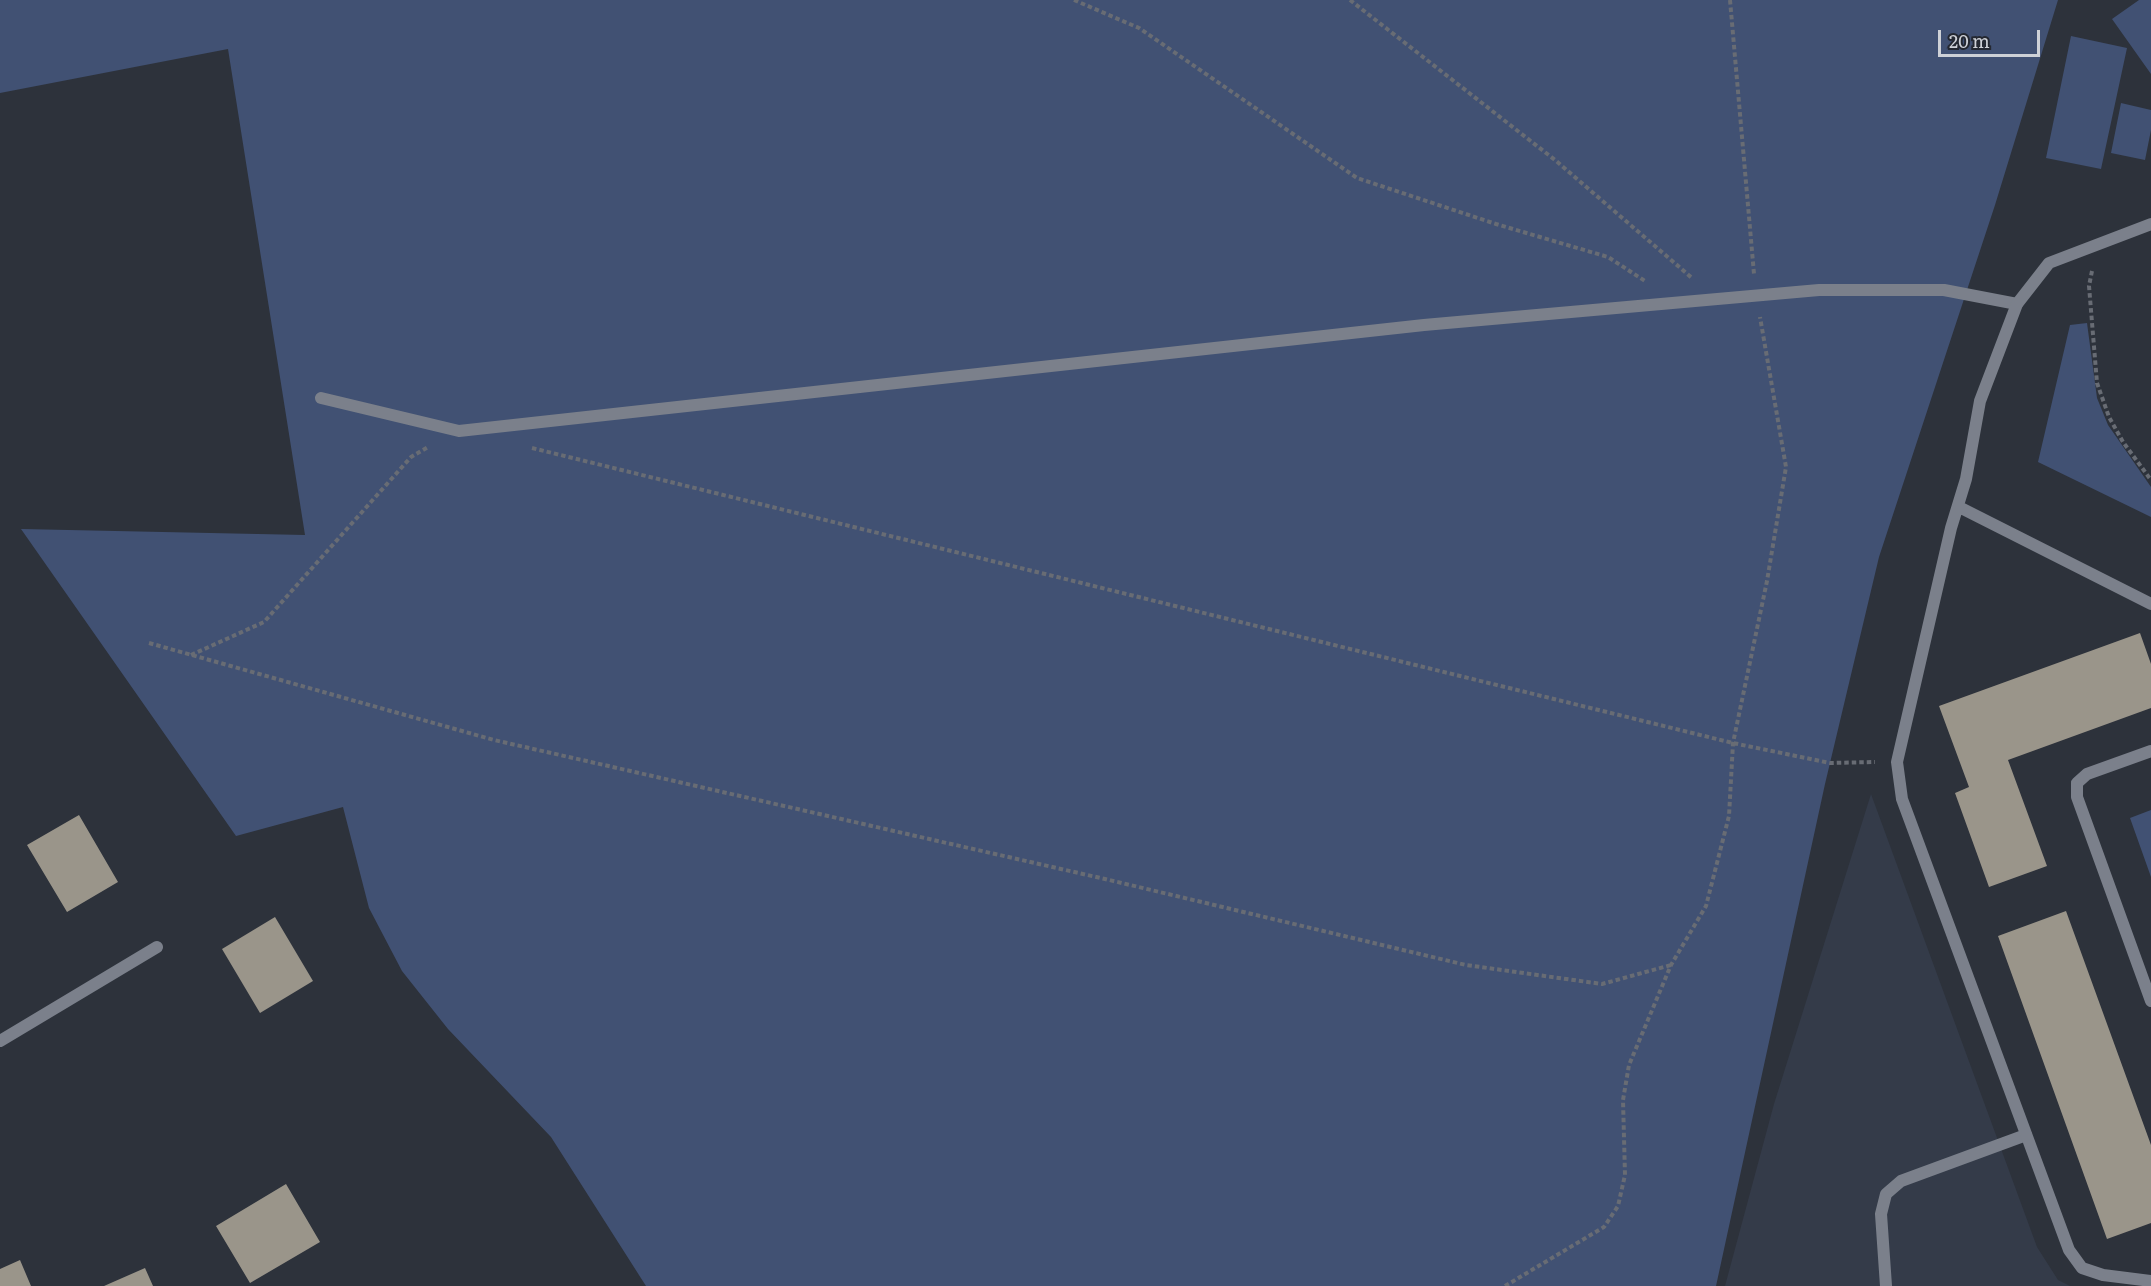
<!DOCTYPE html>
<html>
<head>
<meta charset="utf-8">
<style>
	body { margin:0 }
	#map { position:relative; width:2151px; height:1286px; overflow:hidden; background:#2d323b; font-family:Literata,serif }
	canvas { display:block }
	.scale { position:absolute; left:1938px; top:30px; width:102px; height:27px; box-sizing:border-box; border:3px solid #ced1d7; border-top:0; padding-left:8px; font-size:18px; line-height:21px; white-space:nowrap; color:#ced1d7; -webkit-text-stroke:4px #242831; paint-order:stroke }
</style>
</head>
<body>
<div id="map">
<canvas width="2151" height="1286"></canvas>
<div class="scale">20 m</div>
</div>
<script>
const ctx = document.querySelector('canvas').getContext('2d');
ctx.lineJoin = 'round';
function paint(path, color) {
  ctx.fillStyle = color;
  ctx.fill(path, 'evenodd');
}
function poly(rows) {
  const path = new Path2D();
  for (const r of rows) {
    path.moveTo(r[0], r[1]);
    for (let i = 2; i < r.length; i += 2) path.lineTo(r[i], r[i + 1]);
  }
  return path;
}
function trace(path, color, width, dash) {
  ctx.strokeStyle = color;
  ctx.lineWidth = width;
  ctx.lineCap = dash ? 'butt' : 'round';
  ctx.setLineDash(dash || []);
  ctx.stroke(path);
}
const built = poly([
	[1871,794,2037,1247,2058,1280,2070,1286,1725,1286,1774,1104]
]);
const green = poly([
	[0,0,2058,0,1995,205,1879,557,1825,784,1716,1286,646,1286,551,1137,448,1029,402,971,369,908,343,807,236,836,21,529,305,535,228,49,0,93],
	[2139,0,2151,0,2151,74,2112,19],
	[2071,36,2127,48,2101,169,2046,158],
	[2121,103,2151,110,2151,130,2145,160,2111,153],
	[2087,323,2097,398,2108,425,2151,487,2151,517,2038,462,2070,325],
	[2151,810,2151,877,2130,818]
]);
const building = poly([
	[2140,633,2151,664,2151,708,2008,760,2047,866,1989,887,1955,793,1969,787,1939,706],
	[79,815,118,882,67,912,27,845],
	[2066,911,2151,1145,2151,1223,2107,1239,1998,936],
	[275,917,313,981,260,1013,222,949],
	[286,1184,320,1242,250,1283,216,1226],
	[20,1260,31,1286,0,1286,0,1269],
	[145,1268,153,1286,104,1286]
]);
const path = poly([
	[1074,0,1139,28,1357,178,1496,224,1608,257,1645,281],
	[1350,0,1555,160,1692,278],
	[1730,0,1754,274],
	[2092,271,2089,286,2097,383,2109,417,2123,442,2151,480],
	[532,448,1733,743,1830,763,1875,762],
	[149,643,494,740,1105,879,1466,965,1602,984,1671,965],
	[191,655,264,622,411,457,428,447],
	[1505,1286,1604,1227,1618,1206,1625,1175,1623,1100,1629,1065,1671,965,1706,906,1729,816,1733,743,1767,581,1786,467,1760,317]
]);
const service = poly([
	[321,398,459,431,1424,325,1819,290,1944,290,2017,304],
	[2151,751,2087,774,2077,783,2077,797,2151,1001],
	[1886,1286,1881,1214,1886,1194,1901,1181,2026,1135]
]);
const minor = poly([
	[2151,224,2049,263,2017,304,1980,401,1966,479,1951,528,1897,762,1902,799,2069,1250,2082,1268,2103,1275,2151,1281],
	[1959,507,2151,604],
	[0,1041,157,947]
]);
paint(built, '#343b49');
paint(green, '#415173');
paint(building, '#9a958a');
trace(path, '#686c74', 4, [4.5, 3]);
trace(service, '#7b808b', 12);
trace(minor, '#7b808b', 12);
</script>
</body>
</html>
